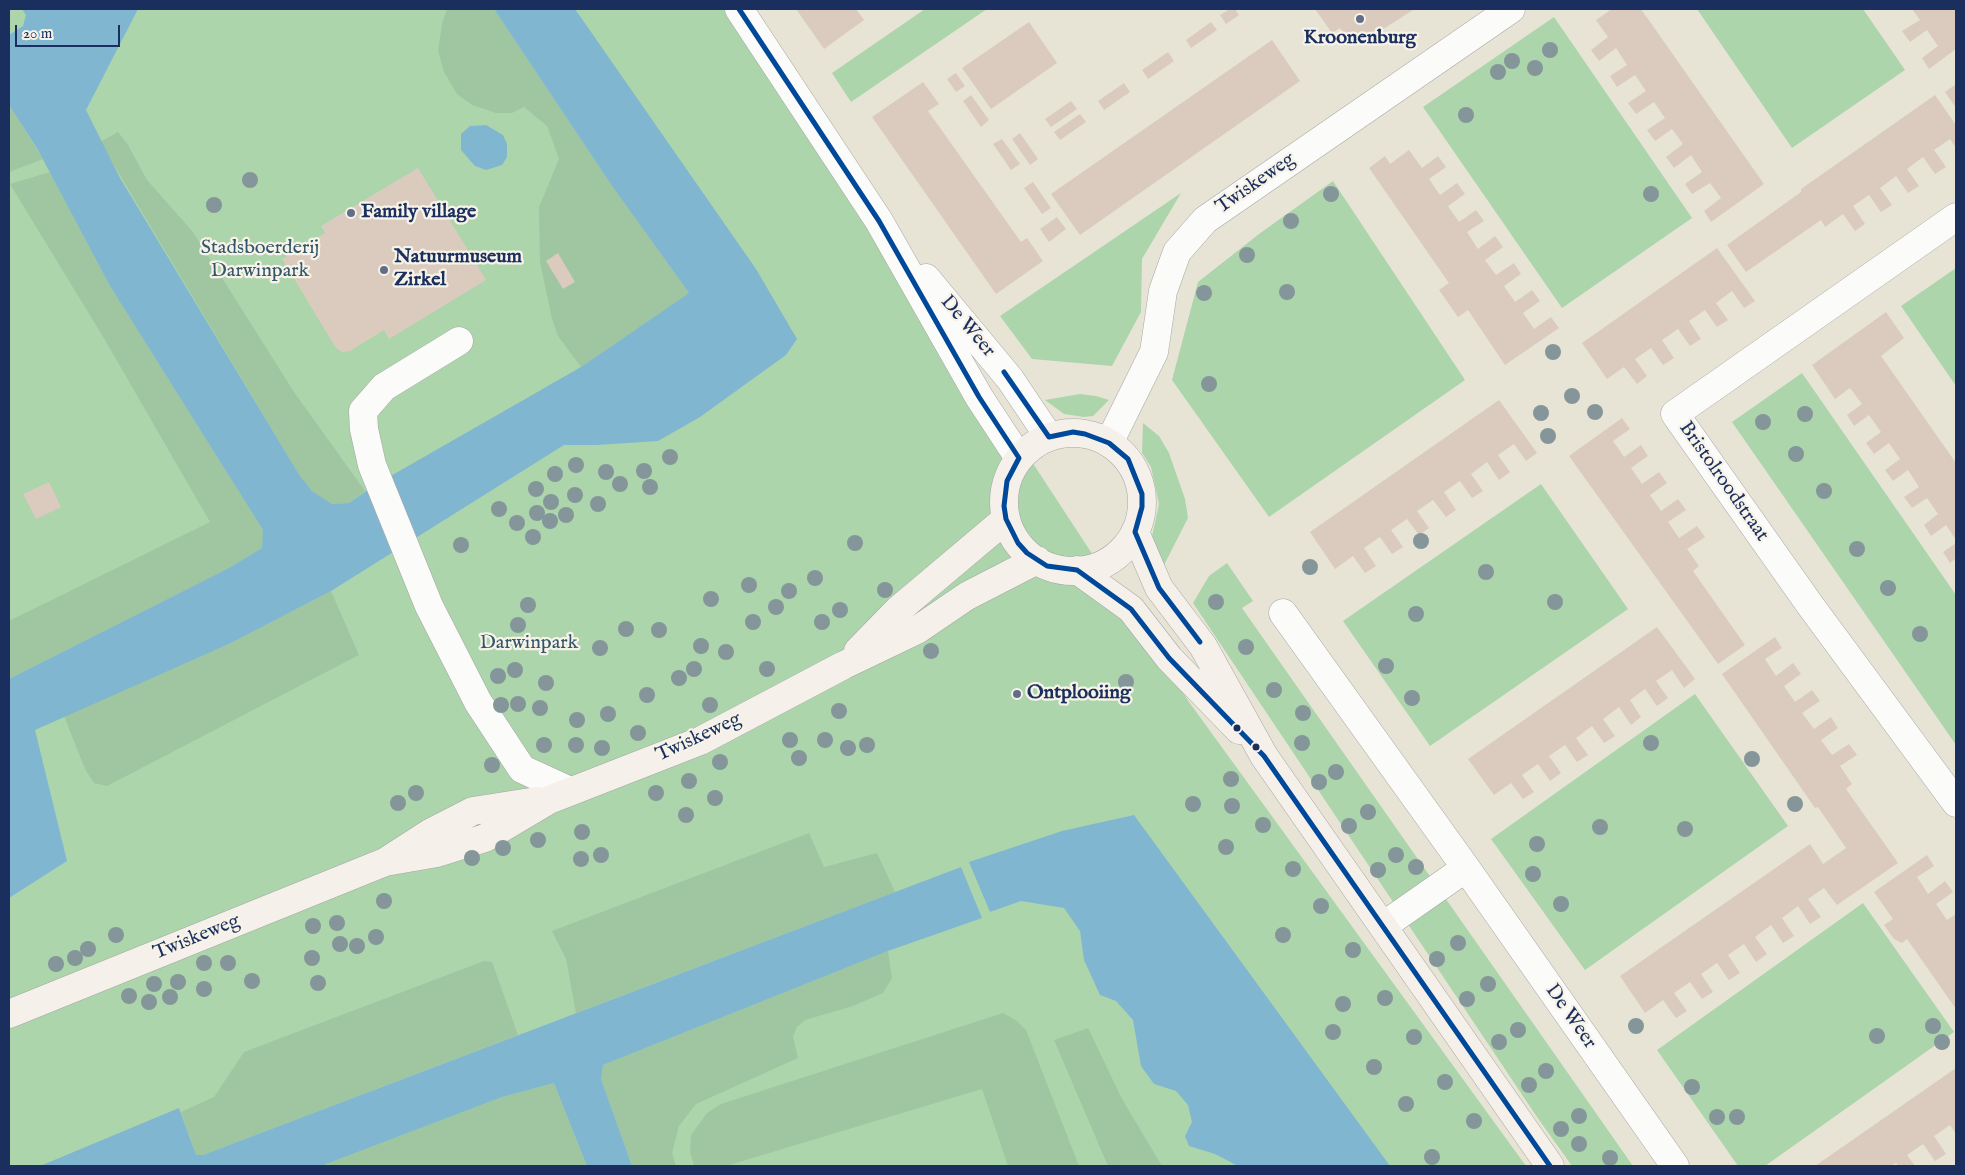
<!DOCTYPE html>
<html>
<head>
<meta charset="utf-8">
<style>
	body { margin:0 }
	#map { position:relative; width:1965px; height:1175px; overflow:hidden; background:#e7e4d6; font-family:"IM FELL English",serif }
	canvas { display:block }
	.frame { position:absolute; inset:0; border:10px solid #1b2f5e; pointer-events:none }
	.scale { position:absolute; left:15px; top:25px; width:105px; height:22px; box-sizing:border-box; border:2px solid #1b2f5e; border-top:0; padding-left:6px; font-size:15px; line-height:18px; white-space:nowrap; color:#1b2f5e; -webkit-text-stroke:4px #f7f3e8; paint-order:stroke }
</style>
</head>
<body>
<div id="map">
<canvas width="1965" height="1175"></canvas>
<div class="frame"></div>
<div class="scale">20 m</div>
</div>
<script>
const ctx = document.querySelector('canvas').getContext('2d');
ctx.lineJoin = 'round';
function paint(path, color) {
  ctx.fillStyle = color;
  ctx.fill(path, 'evenodd');
}
function poly(rows) {
  const path = new Path2D();
  for (const r of rows) {
    if (r.length === 3) {
      path.moveTo(r[0] + r[2], r[1]);
      path.arc(r[0], r[1], r[2], 0, 2 * Math.PI);
      continue;
    }
    path.moveTo(r[0], r[1]);
    for (let i = 2; i < r.length; i += 2) path.lineTo(r[i], r[i + 1]);
  }
  return path;
}
function trace(path, color, width, dash) {
  ctx.strokeStyle = color;
  ctx.lineWidth = width;
  ctx.lineCap = dash ? 'butt' : 'round';
  ctx.setLineDash(dash || []);
  ctx.stroke(path);
}
function drawText(font, color, halo, rows, align = 'center') {
  ctx.font = font + ' "IM FELL English",serif';
  ctx.lineWidth = 4.5;
  ctx.setLineDash([]);
  ctx.textBaseline = 'middle';
  ctx.strokeStyle = halo;
  ctx.fillStyle = color;
  for (const [text, x, y, turn = 0] of rows) {
    ctx.save();
    ctx.translate(x, y);
    ctx.rotate((+turn || 0) * Math.PI / 180);
    ctx.textAlign = isNaN(turn) ? turn : align;
    if (halo) ctx.strokeText(text, 0, 0);
    ctx.fillText(text, 0, 0);
    ctx.restore();
  }
}
const green = poly([
	[9,9,729,9,813,127,1189,702,1526,1166,9,1166],
	[925,9,987,9,851,102,832,73],
	[1697,9,1863,9,1905,70,1792,148],
	[1554,17,1692,218,1562,308,1423,107],
	[1333,181,1465,380,1269,517,1172,380,1198,282,1259,234],
	[1181,193,1142,259,1141,312,1112,366,1032,359,1000,316],
	[1956,268,1956,386,1901,306],
	[1802,373,1956,595,1956,745,1732,422],
	[1080,394,1096,396,1109,400,1093,416,1084,417,1064,414,1045,400],
	[1143,423,1159,436,1169,453,1185,499,1188,518,1164,565,1151,541,1159,504,1151,467,1142,453],
	[1541,484,1628,609,1430,746,1343,621],
	[1227,563,1253,601,1242,608,1633,1166,1572,1166,1537,1117,1193,603,1209,576],
	[1695,694,1788,826,1585,970,1491,839],
	[1863,903,1954,1032,1765,1166,1738,1166,1657,1050]
]);
const forest = poly([
	[447,9,494,9,610,183,689,293,581,367,558,336,552,319,540,262,539,207,559,159,547,126,524,107,512,113,496,113,472,105,457,94,444,72,438,51,442,24],
	[9,105,43,159,9,172],
	[118,132,128,145,147,180,193,232,294,392,365,491,349,503,332,504,312,491,300,476,100,142],
	[50,172,110,286,263,530,262,548,227,569,9,679,9,621,210,522,105,340,10,184],
	[331,591,359,655,107,786,94,783,85,769,64,716,231,643],
	[809,833,824,867,877,853,895,892,576,1013,566,959,552,931],
	[888,951,892,978,883,993,853,1006,805,1020,797,1027,793,1037,798,1058,696,1104,679,1126,672,1153,676,1166,632,1166,601,1079,603,1065],
	[484,961,492,962,518,1035,203,1155,196,1155,181,1112,214,1097,244,1052],
	[1003,1013,1017,1021,1026,1030,1079,1166,1008,1166,982,1089,726,1166,694,1166,690,1151,691,1135,707,1113,721,1104],
	[1088,1028,1122,1099,1162,1166,1108,1166,1054,1040],
	[554,1083,587,1166,321,1166,502,1097]
]);
const water = poly([
	[22,9,138,9,86,110,120,178,300,476,312,491,332,504,349,503,375,485,581,367,689,293,610,183,494,9,575,9,756,269,797,339,786,355,700,417,658,441,597,445,564,445,331,591,231,643,35,730,67,861,9,898,9,679,227,569,262,548,263,530,110,286,38,150,9,105,9,35,23,26,26,15],
	[486,125,503,135,507,144,507,157,502,165,486,170,475,166,461,150,461,134,470,126],
	[1134,815,1390,1166,1238,1166,1215,1154,1189,1146,1185,1136,1192,1122,1188,1105,1176,1091,1154,1084,1141,1066,1133,1020,1116,1001,1100,995,1084,960,1080,931,1064,908,1021,901,990,912,969,862,1062,831],
	[961,867,982,918,888,951,603,1065,601,1079,632,1166,587,1166,554,1083,502,1097,321,1166,40,1166,179,1108,196,1155,203,1155]
]);
const building = poly([
	[796,9,856,9,864,20,824,49],
	[1230,9,1235,9,1239,15,1226,24,1220,15],
	[1315,9,1412,9,1413,10,1363,42,1359,35,1350,41,1340,28,1332,33],
	[1612,9,1641,9,1764,184,1711,222,1704,211,1721,198,1710,183,1692,194,1685,184,1702,172,1691,155,1674,168,1666,157,1683,144,1672,129,1655,141,1647,130,1665,118,1654,102,1636,114,1628,103,1646,91,1635,75,1617,87,1610,76,1627,65,1616,48,1599,61,1591,50,1608,37,1596,20],
	[1912,9,1956,9,1956,49,1929,69,1922,58,1938,46,1927,30,1910,42,1902,31,1920,20],
	[1029,22,1057,63,991,109,962,68],
	[1211,22,1217,30,1191,48,1186,40],
	[1272,40,1300,81,1080,235,1051,194],
	[1168,52,1174,61,1148,79,1142,70],
	[956,73,965,86,956,92,947,79],
	[923,82,939,104,928,111,1021,242,1027,238,1043,261,996,294,872,117],
	[1124,83,1130,92,1104,110,1098,101],
	[1956,84,1956,108,1945,92],
	[971,95,989,120,981,127,963,101],
	[1935,95,1956,125,1956,148,1950,139,1934,150,1946,167,1935,174,1923,157,1907,169,1919,186,1908,193,1896,176,1880,188,1892,205,1881,212,1869,195,1853,206,1865,224,1855,231,1843,214,1825,227,1821,220,1746,272,1727,245,1801,192,1801,189],
	[1071,101,1077,109,1051,127,1045,119],
	[1080,114,1086,122,1060,140,1054,132],
	[1020,133,1038,159,1030,165,1012,139],
	[1002,139,1020,164,1011,170,993,144],
	[1409,150,1422,168,1438,156,1446,167,1429,179,1440,195,1457,183,1465,194,1448,206,1459,222,1476,210,1484,221,1467,232,1478,249,1495,236,1503,247,1485,260,1496,275,1514,263,1521,274,1504,286,1515,302,1532,290,1540,301,1523,313,1534,329,1551,317,1559,328,1505,365,1468,310,1458,317,1439,290,1449,283,1369,168,1385,156,1390,164],
	[418,168,486,280,389,339,384,330,350,351,342,352,336,348,282,259,325,233,321,226],
	[1033,182,1051,208,1042,214,1024,188],
	[1057,217,1066,229,1049,242,1040,229],
	[1717,248,1755,301,1744,308,1732,291,1716,303,1728,320,1717,327,1705,310,1689,321,1701,339,1690,346,1678,329,1662,340,1674,358,1663,365,1651,348,1635,359,1647,376,1637,384,1624,367,1607,379,1582,343],
	[558,253,575,282,563,289,546,261],
	[1886,312,1904,338,1881,356,1956,463,1956,540,1946,525,1931,536,1924,525,1938,514,1927,498,1912,508,1904,497,1919,487,1908,470,1893,481,1885,470,1900,459,1889,443,1874,454,1866,443,1881,432,1869,415,1854,426,1847,415,1862,404,1850,388,1835,399,1812,365],
	[1499,400,1537,453,1526,461,1514,444,1498,455,1510,472,1499,480,1487,462,1471,474,1483,491,1472,498,1460,481,1444,492,1456,510,1446,517,1433,500,1417,511,1429,528,1419,535,1407,519,1391,530,1403,547,1392,554,1380,537,1364,548,1376,566,1365,573,1353,556,1335,569,1310,532],
	[1622,418,1630,429,1613,441,1624,457,1641,445,1648,456,1631,468,1642,484,1659,472,1667,483,1650,495,1661,511,1678,499,1686,510,1668,522,1679,538,1697,526,1705,537,1687,549,1699,566,1693,571,1745,645,1718,664,1569,456],
	[49,482,61,507,36,519,23,494],
	[1956,543,1956,558,1950,563,1943,552],
	[1657,627,1695,679,1684,688,1672,670,1656,681,1668,698,1657,706,1645,689,1630,700,1641,717,1631,725,1619,707,1603,719,1615,736,1604,743,1592,726,1576,738,1588,755,1577,762,1565,745,1549,756,1561,773,1550,781,1538,764,1522,775,1534,792,1523,799,1511,783,1494,795,1468,759],
	[1775,637,1782,648,1765,659,1776,676,1793,663,1801,674,1784,686,1795,702,1812,690,1820,701,1802,713,1814,729,1831,717,1838,728,1821,740,1832,755,1849,744,1857,755,1840,766,1852,784,1846,789,1898,863,1837,905,1824,888,1808,899,1821,917,1810,924,1798,906,1782,918,1794,936,1783,943,1771,925,1755,937,1767,954,1756,962,1744,944,1728,955,1740,973,1729,980,1717,963,1701,974,1713,992,1702,999,1690,982,1674,993,1687,1011,1676,1018,1663,1000,1645,1013,1620,976,1810,844,1823,864,1846,848,1818,807,1815,808,1722,674],
	[1927,855,1934,866,1917,877,1928,894,1945,881,1953,892,1936,904,1947,920,1956,914,1956,1009,1907,939,1902,943,1894,939,1884,925,1893,919,1874,892],
	[1956,1068,1956,1134,1950,1125,1934,1136,1946,1154,1935,1161,1923,1144,1907,1155,1915,1166,1899,1166,1896,1163,1891,1166,1815,1166]
]);
const minor = poly([
	[739,9,879,221,979,397,1019,458],
	[1956,217,1675,414,1810,605,1956,803],
	[926,278,1010,379,1049,437],
	[1109,443,1154,352,1163,291,1177,252,1205,220,1511,9],
	[1283,613,1466,868,1675,1166],
	[1383,926,1466,868]
]);
const tertiary = poly([
	[459,341,384,387,363,411,364,429,372,465,429,606,478,702,522,769,570,791]
]);
const secondary = poly([
	[1073,502,69],
	[1135,532,1159,588,1203,646,1264,756,1550,1166],
	[1077,570,1131,609,1169,658,1239,730],
	[858,651,898,610,1006,519],
	[385,862,437,853,485,838,549,800,700,741,844,665,917,630,967,596,1037,560],
	[9,1014,385,862,430,833,473,811,537,801]
]);
const bus1 = poly([
	[739,9,879,221,979,397,1019,458,1007,481,1004,506,1006,519,1018,543,1027,553,1047,566,1077,570,1131,609,1169,658,1264,756,1550,1166],
	[1004,372,1049,437,1073,432,1085,434,1109,443,1128,459,1142,494,1142,507,1135,532,1159,588,1200,642]
]);
const trees = [
	[1550,50],
	[1512,61],
	[1535,68],
	[1498,72],
	[1466,115],
	[250,180],
	[1331,194],
	[1651,194],
	[214,205],
	[1291,221],
	[1247,255],
	[1287,292],
	[1204,293],
	[1553,352],
	[1209,384],
	[1572,396],
	[1595,412],
	[1541,413],
	[1805,414],
	[1763,422],
	[1548,436],
	[1796,454],
	[670,457],
	[576,465],
	[644,471],
	[606,472],
	[555,474],
	[620,484],
	[650,487],
	[536,489],
	[1824,491],
	[575,495],
	[551,502],
	[598,504],
	[499,509],
	[537,513],
	[566,515],
	[550,521],
	[517,523],
	[533,537],
	[1421,541],
	[855,543],
	[461,545],
	[1857,549],
	[1310,567],
	[1486,572],
	[815,578],
	[749,585],
	[1888,588],
	[885,590],
	[789,591],
	[711,599],
	[1216,602],
	[1555,602],
	[528,605],
	[776,607],
	[840,610],
	[1416,614],
	[753,622],
	[822,622],
	[518,625],
	[626,629],
	[659,630],
	[1920,634],
	[701,646],
	[1246,647],
	[600,648],
	[931,651],
	[726,652],
	[1386,666],
	[694,669],
	[767,669],
	[515,670],
	[498,676],
	[679,678],
	[1126,682],
	[546,683],
	[1274,690],
	[647,695],
	[1412,698],
	[518,704],
	[501,705],
	[710,705],
	[540,708],
	[839,711],
	[1303,713],
	[608,714],
	[577,720],
	[638,733],
	[790,740],
	[825,740],
	[1302,743],
	[1651,743],
	[544,745],
	[576,745],
	[867,745],
	[602,748],
	[848,748],
	[799,758],
	[1752,759],
	[720,762],
	[492,765],
	[1336,772],
	[1231,779],
	[689,781],
	[1319,782],
	[416,793],
	[656,793],
	[715,798],
	[398,803],
	[1193,804],
	[1795,804],
	[1232,806],
	[1368,812],
	[686,815],
	[1263,825],
	[1349,826],
	[1600,827],
	[1685,829],
	[582,832],
	[538,840],
	[1537,844],
	[1226,847],
	[503,848],
	[601,855],
	[1396,855],
	[472,858],
	[581,859],
	[1416,867],
	[1293,869],
	[1378,870],
	[1533,874],
	[384,901],
	[1561,904],
	[1321,906],
	[337,923],
	[313,926],
	[116,935],
	[1283,935],
	[376,937],
	[1458,943],
	[340,944],
	[357,946],
	[88,949],
	[1353,950],
	[75,958],
	[312,958],
	[1437,959],
	[204,963],
	[228,963],
	[56,964],
	[252,981],
	[178,982],
	[318,983],
	[154,984],
	[1488,984],
	[204,989],
	[129,996],
	[170,997],
	[1385,998],
	[1467,999],
	[149,1002],
	[1343,1004],
	[1636,1026],
	[1933,1026],
	[1518,1030],
	[1333,1032],
	[1877,1036],
	[1414,1037],
	[1499,1042],
	[1942,1042],
	[1374,1067],
	[1546,1071],
	[1445,1082],
	[1529,1085],
	[1692,1087],
	[1406,1104],
	[1579,1116],
	[1717,1117],
	[1737,1117],
	[1474,1121],
	[1561,1129],
	[1579,1144],
	[1432,1157],
	[1610,1158]
];
const markers = [
	[1360,19,5,"#626e88"],
	[351,213,5,"#626e88"],
	[384,270,5,"#626e88"],
	[1017,694,5,"#626e88"],
	[1237,728,4.5,"#1b2f5e"],
	[1256,747,4.5,"#1b2f5e"]
];
const poiNames = [
	["Kroonenburg",1360,39,"center"],
	["Family village",361,213],
	["Natuurmuseum",394,258],
	["Zirkel",394,281],
	["Ontplooiing",1027,694]
];
const streetNames = [
	["Twiskeweg",1256,184,-35],
	["De Weer",967,327,50],
	["Bristolroodstraat",1723,482,55],
	["Twiskeweg",699,738,-25],
	["Twiskeweg",197,938,-22],
	["De Weer",1570,1017,55]
];
const parkNames = [
	["Stadsboerderij",260,249],
	["Darwinpark",260,272],
	["Darwinpark",529,644]
];
paint(green, '#acd5ac');
paint(forest, '#9fc6a1');
paint(water, '#81b6d1');
paint(building, '#dacbbe');
trace(minor, '#a6a6a4', 29);
trace(tertiary, '#a6a6a4', 29);
trace(secondary, '#a6a6a4', 29);
trace(minor, '#fbfbf9', 28);
trace(tertiary, '#fbfbf9', 28);
trace(secondary, '#f5f1ea', 28);
trace(bus1, '#004899', 5);
ctx.fillStyle = '#84969a';
for (const [x, y] of trees) {
  ctx.beginPath();
  ctx.arc(x, y, 8, 0, 2 * Math.PI);
  ctx.fill();
}
for (const [x, y, r, color] of markers) {
  const dot = new Path2D();
  dot.arc(x, y, r, 0, 2 * Math.PI);
  ctx.fillStyle = color;
  ctx.fill(dot);
  trace(dot, '#f7f3e8', 2);
}
drawText('bold 20px', '#1b2f5e', '#f7f3e8', poiNames, 'left');
drawText('20px', '#1b2f5e', '#f7f3e8', streetNames);
drawText('20px', '#335669', '#f7f3e8', parkNames);
</script>
</body>
</html>
